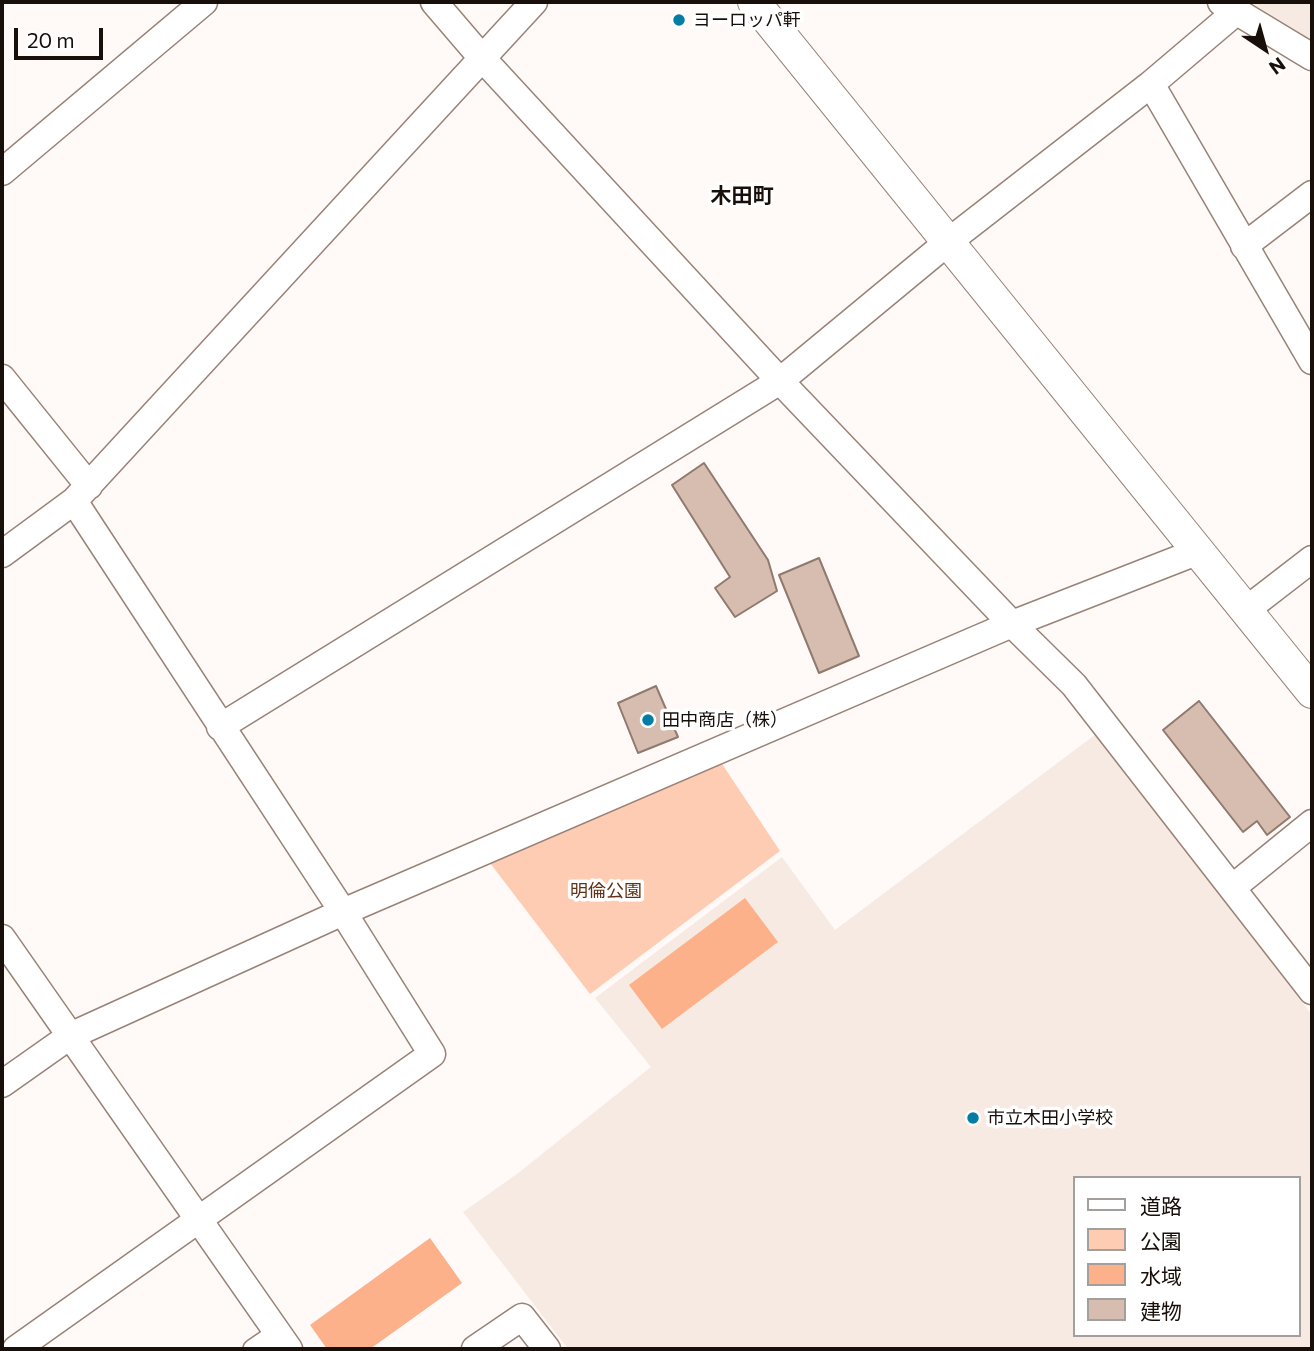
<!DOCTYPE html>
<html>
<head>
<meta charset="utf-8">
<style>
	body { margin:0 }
	#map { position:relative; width:1314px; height:1351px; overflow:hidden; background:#fff9f7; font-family:Commissioner,"Noto Sans JP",sans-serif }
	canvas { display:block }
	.frame { position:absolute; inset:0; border:4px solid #180f0b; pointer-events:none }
	.legend { position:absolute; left:1073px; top:1176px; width:228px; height:161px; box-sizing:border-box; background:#fff; border:2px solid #a39f9d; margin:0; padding:9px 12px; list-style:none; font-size:21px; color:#180f0b }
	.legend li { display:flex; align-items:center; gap:14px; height:35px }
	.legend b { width:35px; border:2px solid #a39f9d }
	.north { position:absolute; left:1230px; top:14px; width:70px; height:70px; -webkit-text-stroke:5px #fff; paint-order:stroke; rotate:144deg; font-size:19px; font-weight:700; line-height:28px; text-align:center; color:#180f0b }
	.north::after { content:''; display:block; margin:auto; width:24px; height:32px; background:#180f0b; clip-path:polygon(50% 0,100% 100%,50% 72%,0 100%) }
	.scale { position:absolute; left:14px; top:28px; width:89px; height:32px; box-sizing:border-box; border:4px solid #180f0b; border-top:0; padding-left:9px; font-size:21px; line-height:24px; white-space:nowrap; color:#180f0b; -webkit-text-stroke:5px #fff; paint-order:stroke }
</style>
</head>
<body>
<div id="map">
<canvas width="1314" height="1351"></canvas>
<div class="frame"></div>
<ul class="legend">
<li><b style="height:9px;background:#fff"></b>道路</li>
<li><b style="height:19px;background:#fdccb3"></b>公園</li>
<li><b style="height:19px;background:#fcb18a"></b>水域</li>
<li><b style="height:19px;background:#d6bdb0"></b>建物</li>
</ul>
<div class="north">N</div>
<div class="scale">20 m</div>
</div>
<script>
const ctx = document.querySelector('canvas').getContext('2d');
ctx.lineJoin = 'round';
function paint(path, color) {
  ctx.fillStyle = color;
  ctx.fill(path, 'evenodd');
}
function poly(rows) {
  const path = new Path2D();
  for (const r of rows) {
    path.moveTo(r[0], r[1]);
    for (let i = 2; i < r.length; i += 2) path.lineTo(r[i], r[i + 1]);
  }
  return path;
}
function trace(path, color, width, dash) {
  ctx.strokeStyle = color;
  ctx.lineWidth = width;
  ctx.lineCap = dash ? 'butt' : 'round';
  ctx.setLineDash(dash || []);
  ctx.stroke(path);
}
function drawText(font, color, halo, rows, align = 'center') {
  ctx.font = font + ' Commissioner,"Noto Sans JP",sans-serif';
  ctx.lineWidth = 7;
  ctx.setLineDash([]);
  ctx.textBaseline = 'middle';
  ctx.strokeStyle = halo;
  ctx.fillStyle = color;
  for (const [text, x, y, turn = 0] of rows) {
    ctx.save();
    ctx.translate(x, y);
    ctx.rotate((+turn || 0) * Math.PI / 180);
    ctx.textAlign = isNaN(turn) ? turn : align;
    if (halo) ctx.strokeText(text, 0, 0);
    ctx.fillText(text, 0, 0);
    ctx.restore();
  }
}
const built = poly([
	[1250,2,1312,2,1312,40,1252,3],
	[1096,734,1312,1015,1312,1349,568,1349,463,1212,517,1174,651,1067,595,998,782,857,835,930],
	[1074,1178,1298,1178,1298,1335,1074,1335]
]);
const green = poly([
	[722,764,780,851,590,994,490,863]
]);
const water = poly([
	[745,898,778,942,662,1029,629,985],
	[430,1238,462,1283,370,1349,327,1349,310,1325]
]);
const building = poly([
	[704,463,768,560,777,591,735,617,715,588,730,577,672,485,704,463],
	[819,558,859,656,819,673,779,575,819,558],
	[656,686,678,737,638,753,618,703,656,686],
	[1199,701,1290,817,1267,835,1257,821,1243,832,1163,730,1199,701]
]);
const pedestrian = poly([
	[253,1349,278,1332]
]);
const minor = poly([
	[434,2,482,58,780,381,1012,624,1074,685,1312,991],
	[1221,2,1312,57],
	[1151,84,1312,361],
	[2,172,204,2],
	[1244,246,1312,194],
	[2,378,89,486],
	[2,554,74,501,534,2],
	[1246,610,1312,559],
	[220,727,780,381,948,242,1151,84,1237,11],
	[1232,888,1312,823],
	[2,938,289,1349],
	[2,1084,70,1036,343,912,1012,624,1199,551],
	[16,1349,432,1054,343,912,74,501],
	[475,1349,522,1317,547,1349]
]);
const tertiary = poly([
	[754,2,1312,692]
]);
const markers = [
	[679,20,7,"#027ea5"],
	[648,720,7,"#027ea5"],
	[973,1118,7,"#027ea5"]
];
const poiNames = [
	["ヨーロッパ軒",693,20],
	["田中商店（株）",662,720],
	["市立木田小学校",987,1118]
];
const parkNames = [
	["明倫公園",606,891]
];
const quarterNames = [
	["木田町",742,196]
];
paint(built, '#f6eae3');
paint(green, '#fdccb3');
paint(water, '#fcb18a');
paint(building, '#d6bdb0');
trace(building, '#90796d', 2);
trace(pedestrian, '#998276', 22);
trace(minor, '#998276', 29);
trace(tertiary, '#998276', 34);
trace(pedestrian, '#fff', 19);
trace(minor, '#fff', 26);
trace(tertiary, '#fff', 32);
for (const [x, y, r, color] of markers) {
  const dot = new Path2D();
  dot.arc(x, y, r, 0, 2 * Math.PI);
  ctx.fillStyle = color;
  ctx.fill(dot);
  trace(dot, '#fff', 2.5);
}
drawText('18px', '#180f0b', '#fff', poiNames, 'left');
drawText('18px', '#623216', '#fff', parkNames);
drawText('bold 21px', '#180f0b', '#fff', quarterNames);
</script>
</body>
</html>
